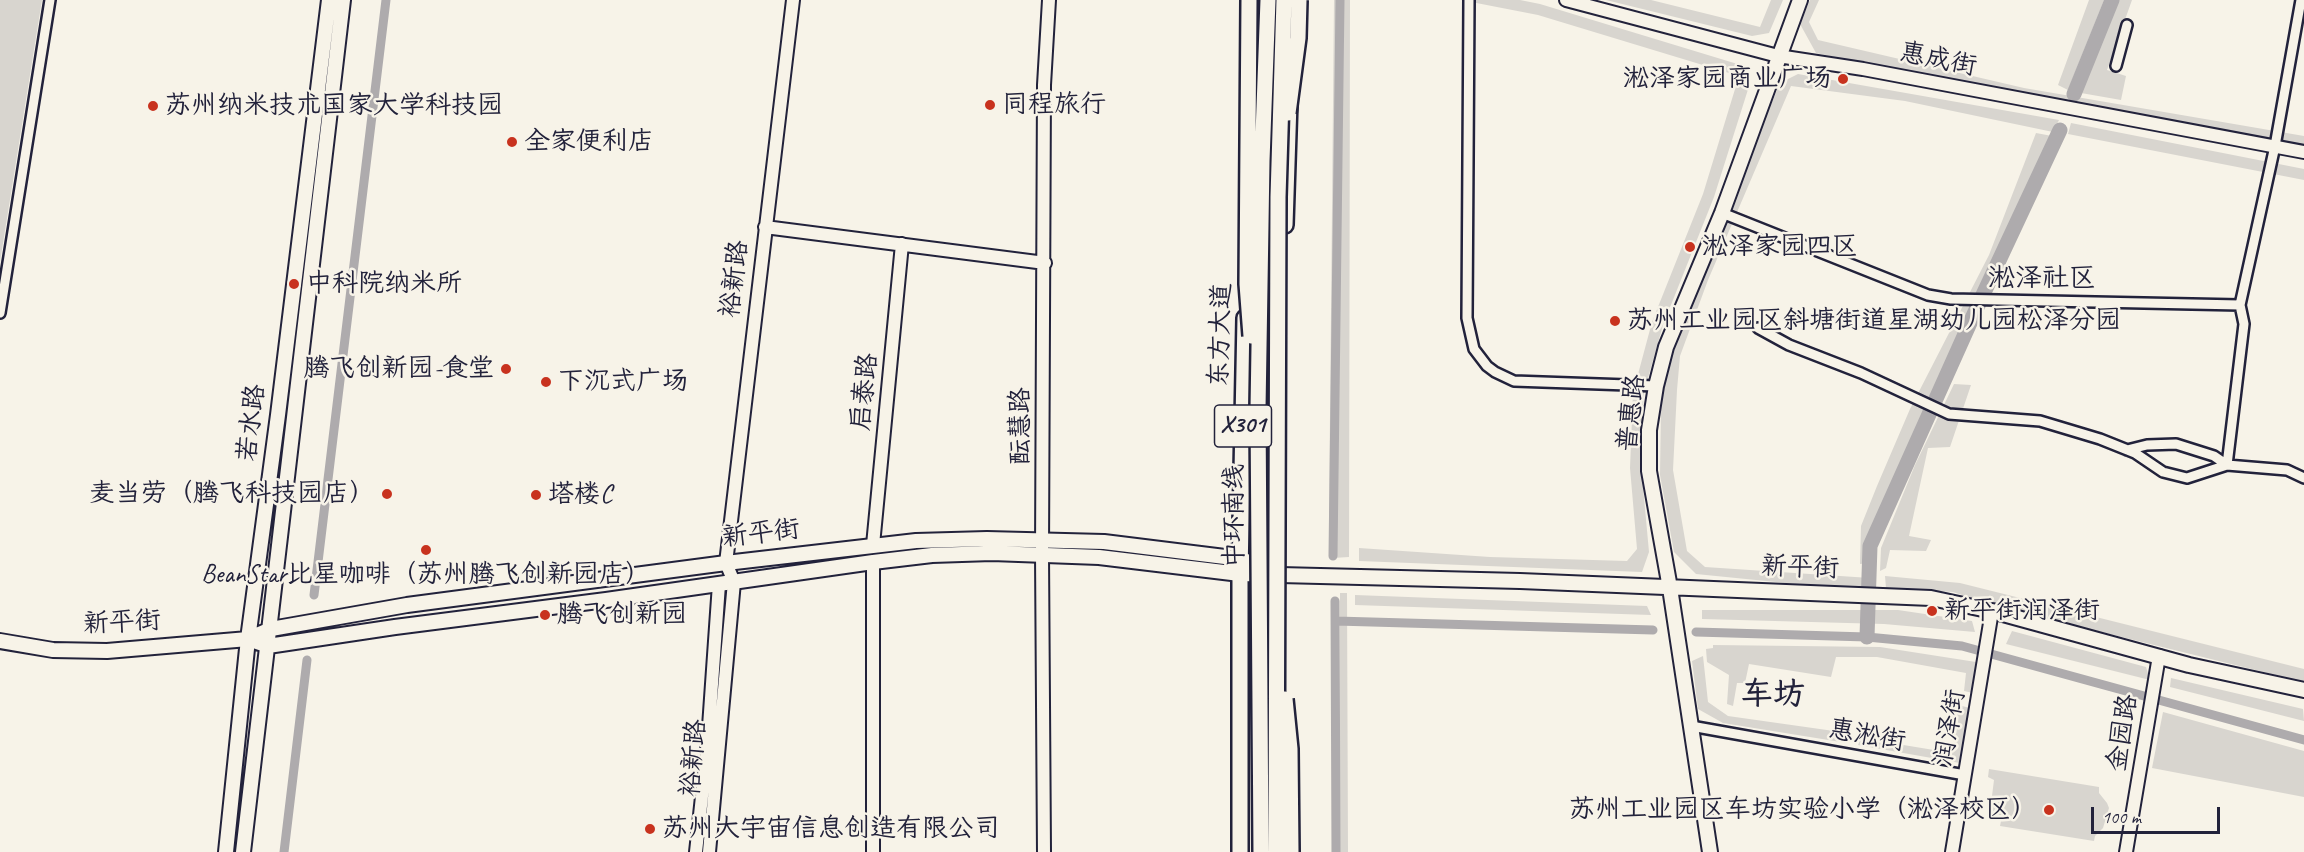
<!DOCTYPE html>
<html>
<head>
<meta charset="utf-8">
<style>
	body { margin:0 }
	#map { position:relative; width:2304px; height:852px; overflow:hidden; background:#f7f3e8; font-family:Caveat,sans-serif }
	canvas { display:block }
	.scale { position:absolute; left:2091px; top:807px; width:129px; height:27px; box-sizing:border-box; border:3px solid #22223b; border-top:0; padding-left:8px; font-size:18px; line-height:21px; white-space:nowrap; color:#22223b; -webkit-text-stroke:4px #f7f3e8; paint-order:stroke }
</style>
</head>
<body>
<div id="map">
<canvas width="2304" height="852"></canvas>
<div class="scale">100 m</div>
</div>
<script>
const ctx = document.querySelector('canvas').getContext('2d');
ctx.lineJoin = 'round';
function paint(path, color) {
  ctx.fillStyle = color;
  ctx.fill(path, 'evenodd');
}
function poly(rows) {
  const path = new Path2D();
  for (const r of rows) {
    path.moveTo(r[0], r[1]);
    for (let i = 2; i < r.length; i += 2) path.lineTo(r[i], r[i + 1]);
  }
  return path;
}
function trace(path, color, width, dash) {
  ctx.strokeStyle = color;
  ctx.lineWidth = width;
  ctx.lineCap = dash ? 'butt' : 'round';
  ctx.setLineDash(dash || []);
  ctx.stroke(path);
}
function drawText(font, color, halo, rows, align = 'center') {
  ctx.font = font + ' Caveat,"LXGW WenKai TC",sans-serif';
  ctx.lineWidth = 5;
  ctx.setLineDash([]);
  ctx.textBaseline = 'middle';
  ctx.strokeStyle = halo;
  ctx.fillStyle = color;
  for (const [text, x, y, turn = 0] of rows) {
    ctx.save();
    ctx.translate(x, y);
    ctx.rotate((+turn || 0) * Math.PI / 180);
    ctx.textAlign = isNaN(turn) ? turn : align;
    if (halo) ctx.strokeText(text, 0, 0);
    ctx.fillText(text, 0, 0);
    ctx.restore();
  }
}
const green = poly([
	[0,0,42,0,0,262],
	[1334,0,1350,0,1349,557,1333,558,1329,517],
	[1461,0,1520,0,1540,4,1744,66,1751,80,1714,197,1663,325,1644,392,1640,454,1649,552,1642,572,1359,561,1359,548,1490,557,1627,561,1637,549,1630,468,1633,393,1652,322,1703,194,1739,76,1538,15],
	[1606,0,1651,0,1760,27,1771,0,1783,0,1769,33,1752,36],
	[1810,0,1819,0,1809,22,1818,40,2024,88,2304,136,2304,146,2007,95,1816,53,1800,24],
	[2089,0,2104,0,2068,90,2058,85],
	[2116,0,2132,0,2107,70,2126,76,2121,100,2081,93],
	[1798,74,2059,120,2053,132,1905,101,1791,86,1708,280,1680,356,1677,390,1673,470,1687,551,1705,567,1870,578,1869,588,1836,588,1696,574,1674,552,1660,475,1661,407,1669,359,1690,298,1780,83],
	[2071,123,2304,169,2304,180,2068,134],
	[2036,133,2052,136,1873,537,1871,563,1860,564,1861,526,1877,486,1910,409,1989,255],
	[1954,384,1971,385,1950,447,1928,448,1909,536,1931,540,1926,551,1890,550,1886,568,1880,571,1881,548,1915,465],
	[1885,576,1960,583,2304,669,2304,682,1992,605,1953,592,1886,588],
	[1340,593,1347,593,1348,852,1340,852],
	[1355,595,1647,606,1651,615,1355,605],
	[1702,610,1898,610,1972,621,1975,632,1884,624,1702,619],
	[2012,631,2146,667,2150,680,2006,644],
	[1713,645,1880,647,1976,662,1973,693,1964,691,1966,673,1877,657,1836,657,1831,677,1749,664,1745,683,1737,683,1733,706,1727,704,1729,675,1707,662,1706,649,1713,648],
	[1703,656,1708,702,1728,716,1848,733,1847,743,1723,723,1698,709,1692,661],
	[2171,678,2303,709,2304,721,2170,687],
	[1958,705,1970,708,1960,763,1858,745,1861,738,1952,753],
	[2163,712,2304,751,2304,797,2152,768],
	[1989,769,2099,787,2099,793,2107,803,2109,808,2103,828,2095,836,2094,841,2000,826,2001,821,1993,812,1991,804,1994,780,1988,777]
]);
const canal = poly([
	[1333,556,1340,0],
	[314,595,386,0],
	[1335,601,1336,852],
	[1336,621,1653,630],
	[1696,632,1867,637,1962,646,2304,740],
	[284,852,307,660]
]);
const river = poly([
	[2074,94,2112,0],
	[1867,637,1870,546,1974,314,2060,130]
]);
const minor = poly([
	[1469,0,1467,318,1474,349,1487,366,1495,372,1514,381,1656,386],
	[2116,66,2127,25],
	[1722,213,1928,295,1951,299,2240,305,2275,146,2301,0],
	[0,313,50,0],
	[1758,328,1789,345,1861,373,1949,414,2040,421,2100,439,2135,453,2163,472,2187,478,2227,465,2287,470,2304,478],
	[2127,450,2147,445,2176,444,2214,456,2227,465,2244,324,2240,305],
	[1691,726,1965,775]
]);
const tertiary = poly([
	[1566,0,1778,56,1863,69,2304,152],
	[765,227,1045,263],
	[873,545,902,244],
	[696,852,708,741,719,584],
	[709,852,734,582,726,563,793,0],
	[873,852,873,562],
	[1044,852,1042,554,1044,85,1049,0],
	[1952,852,1992,611],
	[2126,852,2159,656]
]);
const secondary = poly([
	[248,639,268,646,395,627,606,600,873,562,932,555,992,553,1099,557,1240,574,1520,581,1931,598,1992,611,2189,665,2304,690],
	[0,641,53,650,107,651,248,639,271,629,407,605,726,563,916,541,987,539,1104,542,1241,559,1269,569],
	[226,852,248,639,278,415,329,0],
	[243,852,343,0],
	[1710,852,1670,588,1649,471,1649,430,1656,386,1666,347,1722,213,1800,0]
]);
const primary = poly([
	[1256,33,1257,0],
	[1285,225,1289,102],
	[1240,852,1240,574,1245,318]
]);
const trunkBridge = poly([
	[1249,0,1247,284,1251,336],
	[1288,113,1298,38,1299,0],
	[1285,699,1290,749,1291,852],
	[1261,852,1258,409,1262,161,1268,0],
	[1276,852,1278,197,1284,0]
]);
const markers = [
	[1843,79,6,"#c8321e"],
	[990,105,6,"#c8321e"],
	[153,106,6,"#c8321e"],
	[512,142,6,"#c8321e"],
	[1690,247,6,"#c8321e"],
	[294,284,6,"#c8321e"],
	[1615,321,6,"#c8321e"],
	[506,369,6,"#c8321e"],
	[546,382,6,"#c8321e"],
	[387,494,6,"#c8321e"],
	[536,495,6,"#c8321e"],
	[426,550,6,"#c8321e"],
	[1932,611,6,"#c8321e"],
	[545,615,6,"#c8321e"],
	[2049,810,6,"#c8321e"],
	[650,829,6,"#c8321e"]
];
const shields = [
	[1243,426,57]
];
const shieldNames = [
	["X301",1243,426]
];
const streetNames = [
	["惠成街",1938,60,11],
	["裕新路",735,279,-83],
	["东方大道",1221,335,-88],
	["启泰路",865,392,-84],
	["普惠路",1632,413,-83],
	["若水路",252,423,-83],
	["酝慧路",1021,426,-90],
	["中环南线",1235,516,-90],
	["新平街",761,534,-7],
	["新平街",1800,568,2],
	["新平街",122,623,-3],
	["润泽街",1950,728,-80],
	["金园路",2123,733,-81],
	["惠淞街",1867,736,10],
	["裕新路",694,758,-85]
];
const poiNames = [
	["淞泽家园商业广场",1831,79,"right"],
	["同程旅行",1002,105],
	["苏州纳米技术国家大学科技园",165,106],
	["全家便利店",524,142],
	["淞泽家园四区",1702,247],
	["中科院纳米所",306,284],
	["苏州工业园区斜塘街道星湖幼儿园松泽分园",1627,321],
	["腾飞创新园-食堂",494,369,"right"],
	["下沉式广场",558,382],
	["麦当劳（腾飞科技园店）",375,494,"right"],
	["塔楼C",548,495],
	["BeanStar比星咖啡（苏州腾飞创新园店）",426,575,"center"],
	["新平街润泽街",1944,611],
	["腾飞创新园",557,615],
	["苏州工业园区车坊实验小学（淞泽校区）",2037,810,"right"],
	["苏州大宇宙信息创造有限公司",662,829]
];
const neighbourhoodNames = [
	["淞泽社区",2042,279]
];
const districtNames = [
	["车坊",1773,696]
];
paint(green, '#d8d5cf');
trace(canal, '#aeabad', 9);
trace(river, '#aeabad', 15);
trace(minor, '#22223b', 14);
trace(tertiary, '#22223b', 16);
trace(secondary, '#22223b', 18);
trace(primary, '#22223b', 20);
trace(minor, '#f7f3e8', 9);
trace(tertiary, '#f7f3e8', 12);
trace(secondary, '#f7f3e8', 14);
trace(primary, '#f7f3e8', 15);
trace(trunkBridge, '#22223b', 20, []);
trace(trunkBridge, '#f7f3e8', 15);
for (const [x, y, r, color] of markers) {
  const dot = new Path2D();
  dot.arc(x, y, r, 0, 2 * Math.PI);
  ctx.fillStyle = color;
  ctx.fill(dot);
  trace(dot, '#f7f3e8', 2);
}
for (const [x, y, w] of shields) {
  const box = new Path2D();
  box.roundRect(x - w / 2, y - 21, w, 42, 4.5);
  ctx.fillStyle = '#f7f3e8';
  ctx.fill(box);
  trace(box, '#22223b', 1.5);
}
drawText('bold 24px', '#22223b', null, shieldNames);
drawText('26px', '#22223b', '#f7f3e8', streetNames);
drawText('26px', '#22223b', '#f7f3e8', poiNames, 'left');
drawText('27px', '#22223b', '#f7f3e8', neighbourhoodNames);
drawText('bold 32px', '#22223b', '#f7f3e8', districtNames);
</script>
</body>
</html>
